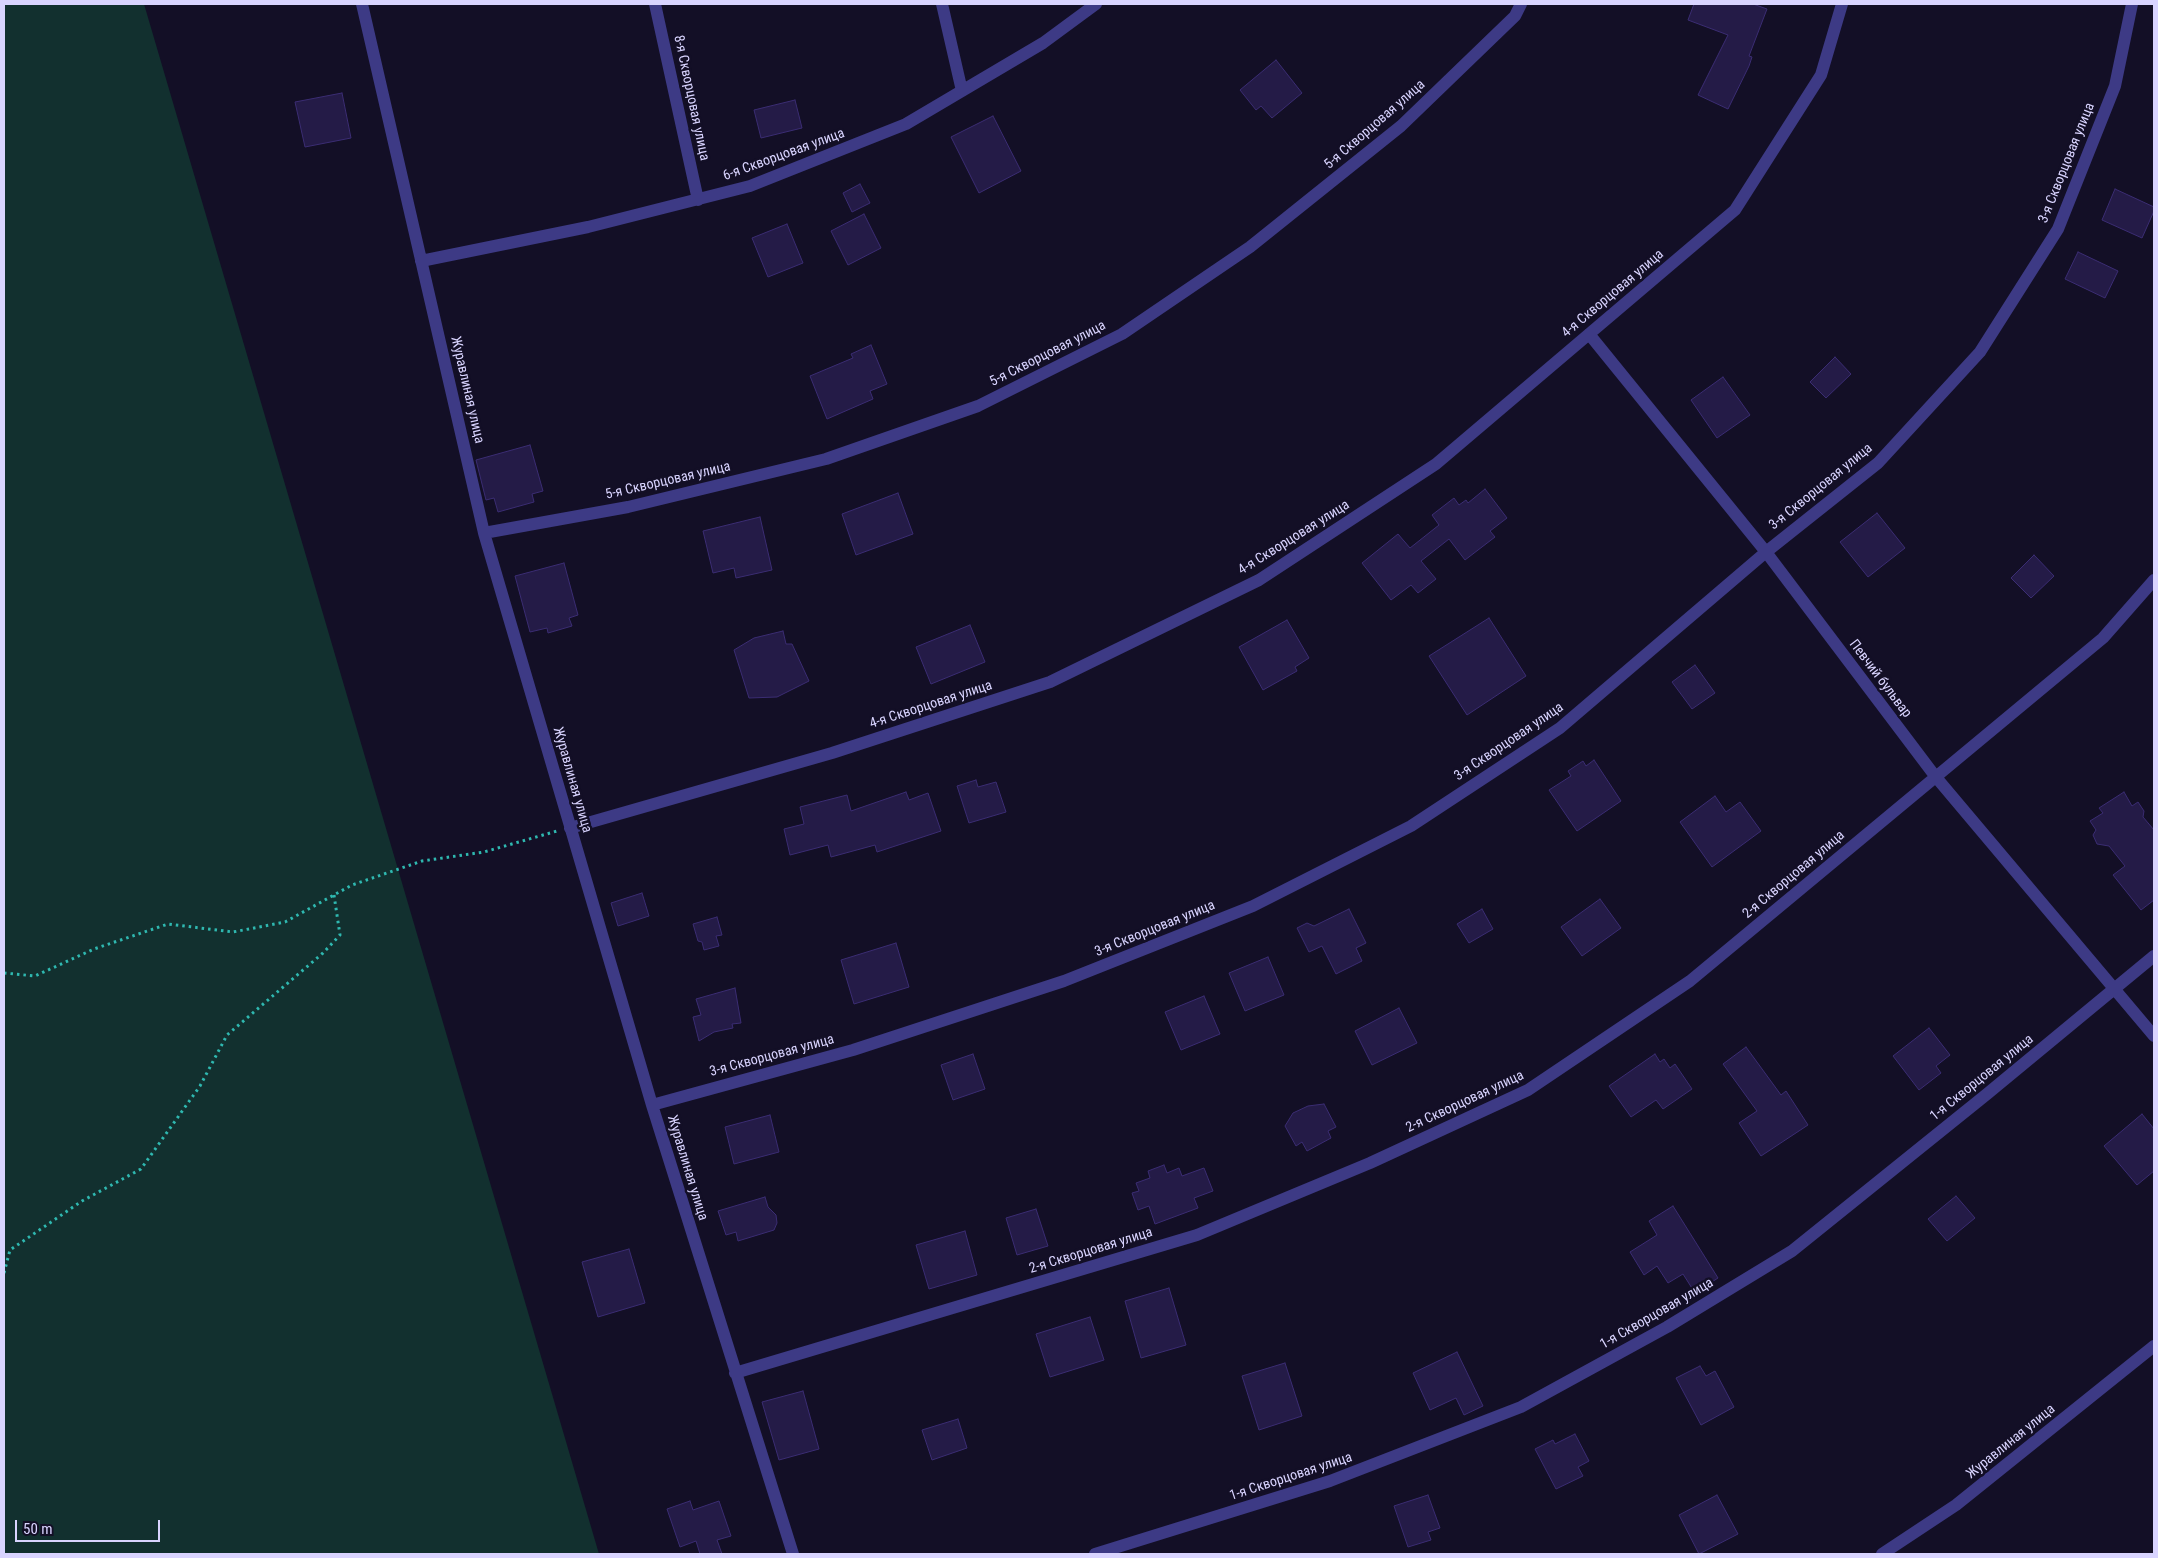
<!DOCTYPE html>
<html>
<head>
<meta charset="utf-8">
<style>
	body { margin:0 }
	#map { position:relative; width:2158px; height:1558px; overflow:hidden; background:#130f26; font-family:"Roboto Condensed",sans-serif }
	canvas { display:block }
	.frame { position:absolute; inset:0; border:5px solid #d9d4ff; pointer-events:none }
	.scale { position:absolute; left:15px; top:1520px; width:145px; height:22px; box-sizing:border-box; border:2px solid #d9d4ff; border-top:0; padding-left:6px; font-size:15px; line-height:18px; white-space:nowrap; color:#d9d4ff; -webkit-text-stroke:4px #130f26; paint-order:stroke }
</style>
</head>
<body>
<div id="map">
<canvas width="2158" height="1558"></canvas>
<div class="frame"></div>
<div class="scale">50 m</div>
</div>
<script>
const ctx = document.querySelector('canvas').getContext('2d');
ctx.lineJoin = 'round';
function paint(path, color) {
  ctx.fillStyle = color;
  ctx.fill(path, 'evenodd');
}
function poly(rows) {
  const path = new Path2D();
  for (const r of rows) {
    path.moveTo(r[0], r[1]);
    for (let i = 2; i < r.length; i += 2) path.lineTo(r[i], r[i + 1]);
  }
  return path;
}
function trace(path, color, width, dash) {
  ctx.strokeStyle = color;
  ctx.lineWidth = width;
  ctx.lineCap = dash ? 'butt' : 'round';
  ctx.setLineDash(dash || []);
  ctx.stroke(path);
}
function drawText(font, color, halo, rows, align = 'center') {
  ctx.font = font + ' "Roboto Condensed",sans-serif';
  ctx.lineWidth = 5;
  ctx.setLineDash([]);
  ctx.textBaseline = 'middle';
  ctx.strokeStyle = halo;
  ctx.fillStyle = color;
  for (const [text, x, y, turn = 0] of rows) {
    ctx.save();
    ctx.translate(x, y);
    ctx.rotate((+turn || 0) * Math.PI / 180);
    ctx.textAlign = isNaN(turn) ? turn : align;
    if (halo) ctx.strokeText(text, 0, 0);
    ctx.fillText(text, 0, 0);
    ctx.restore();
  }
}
const green = poly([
	[4,4,144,4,599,1554,4,1554]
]);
const building = poly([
	[1694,4,1753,4,1767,9,1749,56,1752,57,1749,66,1728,109,1698,95,1728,35,1688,20,1694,4],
	[1276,60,1302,93,1272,118,1261,106,1256,110,1240,90,1276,60],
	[342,93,351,138,305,147,295,102,342,93],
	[795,100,802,128,761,138,754,110,795,100],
	[993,116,1021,171,979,193,951,137,993,116],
	[860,184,870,203,852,212,843,193,860,184],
	[2115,189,2154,207,2154,211,2142,238,2102,220,2115,189],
	[864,214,881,248,848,265,831,231,864,214],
	[787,224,803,263,768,277,752,238,787,224],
	[2078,252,2118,271,2105,298,2065,279,2078,252],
	[871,345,887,384,870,391,873,399,827,419,810,376,853,358,851,354,871,345],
	[1835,357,1851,374,1826,398,1810,382,1835,357],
	[1723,377,1750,415,1717,438,1691,400,1723,377],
	[530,445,543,491,532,494,534,502,498,512,494,498,486,500,476,460,530,445],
	[1485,489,1507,518,1490,531,1495,537,1465,560,1449,539,1421,561,1436,579,1418,593,1411,585,1391,600,1362,563,1398,534,1410,548,1439,525,1432,515,1454,498,1459,505,1466,500,1468,503,1485,489],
	[898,493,913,534,856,555,842,514,898,493],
	[1877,513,1905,548,1868,577,1840,542,1877,513],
	[760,517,772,570,736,578,734,568,713,573,703,531,760,517],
	[2034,555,2054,576,2031,598,2011,578,2034,555],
	[564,563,578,615,569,618,572,626,548,633,547,628,530,632,515,576,564,563],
	[1489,618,1526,676,1467,715,1429,656,1489,618],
	[1287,620,1309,658,1295,667,1297,671,1263,690,1239,647,1287,620],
	[970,625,985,662,931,684,916,647,970,625],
	[783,631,786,644,792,644,809,681,777,697,749,698,734,650,754,638,783,631],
	[1695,665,1715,693,1692,709,1672,682,1695,665],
	[1594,760,1621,801,1577,831,1549,790,1571,776,1568,771,1583,761,1586,766,1594,760],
	[976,780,978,787,996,782,1006,812,969,823,957,786,976,780],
	[906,792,909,800,928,793,941,831,877,852,875,845,831,857,828,845,790,855,784,829,804,824,800,807,847,795,851,811,906,792],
	[2124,792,2132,806,2138,802,2144,811,2143,817,2154,830,2154,900,2141,910,2113,875,2125,866,2109,846,2097,844,2093,835,2096,830,2090,821,2103,813,2099,808,2124,792],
	[1715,796,1726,812,1740,802,1761,831,1712,867,1680,822,1715,796],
	[642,893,649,916,618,926,611,903,642,893],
	[1600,899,1621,928,1582,956,1561,927,1600,899],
	[1349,909,1366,943,1356,948,1362,961,1336,974,1322,946,1309,952,1297,928,1307,923,1314,926,1349,909],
	[1482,909,1493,929,1469,943,1457,924,1482,909],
	[717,917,722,935,716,936,719,946,704,950,702,942,698,941,693,924,717,917],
	[896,943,909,987,854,1004,841,960,896,943],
	[1268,957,1284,995,1245,1011,1229,973,1268,957],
	[735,988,741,1023,732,1024,733,1028,714,1032,699,1041,693,1017,701,1015,696,999,735,988],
	[1204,996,1220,1034,1181,1050,1165,1012,1204,996],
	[1399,1008,1417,1043,1372,1065,1355,1031,1399,1008],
	[1929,1028,1950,1055,1936,1066,1941,1073,1919,1090,1893,1056,1929,1028],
	[1746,1047,1781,1095,1786,1091,1808,1125,1761,1156,1739,1123,1757,1111,1723,1064,1746,1047],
	[973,1054,985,1089,953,1100,941,1065,973,1054],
	[1655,1054,1660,1062,1664,1059,1670,1068,1675,1064,1692,1089,1663,1109,1656,1100,1631,1117,1609,1086,1655,1054],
	[1324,1104,1336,1127,1328,1131,1331,1138,1307,1151,1302,1142,1296,1146,1285,1126,1293,1113,1308,1106,1324,1104],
	[2142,1114,2154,1129,2154,1171,2137,1185,2104,1146,2142,1114],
	[770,1115,779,1152,734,1164,725,1127,770,1115],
	[1164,1165,1167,1173,1179,1168,1182,1176,1204,1168,1213,1191,1194,1198,1198,1208,1155,1224,1149,1206,1138,1210,1132,1193,1139,1191,1136,1183,1150,1178,1148,1171,1164,1165],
	[1956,1196,1975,1218,1947,1241,1928,1219,1956,1196],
	[765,1197,768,1207,776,1215,777,1223,774,1230,738,1241,736,1232,726,1235,718,1211,765,1197],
	[1673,1206,1718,1278,1695,1293,1683,1274,1668,1283,1657,1266,1644,1275,1630,1252,1657,1235,1649,1221,1673,1206],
	[1036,1209,1048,1246,1017,1255,1006,1218,1036,1209],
	[965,1231,977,1275,929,1289,916,1245,965,1231],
	[629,1249,645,1303,598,1317,582,1262,629,1249],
	[1169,1288,1186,1345,1141,1358,1125,1301,1169,1288],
	[1090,1317,1104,1360,1050,1377,1036,1334,1090,1317],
	[1457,1352,1483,1406,1464,1415,1456,1398,1430,1410,1413,1373,1457,1352],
	[1285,1363,1302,1416,1259,1430,1242,1376,1285,1363],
	[1700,1366,1706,1376,1715,1371,1734,1407,1701,1425,1676,1378,1700,1366],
	[803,1391,819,1449,779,1460,762,1402,803,1391],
	[958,1419,967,1448,932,1460,922,1430,958,1419],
	[1575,1434,1589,1461,1578,1467,1583,1476,1556,1489,1535,1449,1553,1440,1555,1444,1575,1434],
	[1428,1495,1440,1528,1428,1532,1431,1540,1408,1547,1394,1506,1428,1495],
	[1717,1495,1738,1534,1699,1554,1679,1515,1717,1495],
	[690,1501,693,1510,719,1501,731,1536,717,1540,722,1554,700,1554,696,1541,680,1547,667,1509,690,1501]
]);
const path = poly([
	[4,973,35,976,94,949,168,924,233,932,285,922,352,885,422,861,484,852,557,831],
	[4,1273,10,1250,82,1201,141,1169,200,1086,227,1035,323,953,340,935,334,895]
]);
const street = poly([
	[362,4,484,533,652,1105,793,1554],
	[655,4,698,200],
	[942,4,962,91],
	[421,261,588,227,750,186,906,124,1043,43,1096,4],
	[1589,334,1766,552,1935,776,2154,1036],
	[484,533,628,507,826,459,978,406,1122,334,1250,247,1401,126,1515,16,1521,4],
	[570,828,832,753,1050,682,1259,580,1436,464,1735,210,1821,75,1842,4],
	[652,1105,853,1050,1064,981,1253,906,1411,826,1560,728,1766,552,1878,463,1980,352,2058,229,2115,86,2132,4],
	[735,1373,1197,1235,1370,1163,1528,1090,1690,981,2103,638,2154,580],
	[1095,1554,1330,1481,1521,1407,1667,1327,1792,1251,1987,1094,2154,956],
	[1882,1554,1956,1505,2154,1346]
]);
const streetNames = [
	["8-я Скворцовая улица",691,98,78],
	["5-я Скворцовая улица",1375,125,-41],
	["6-я Скворцовая улица",784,155,-20],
	["3-я Скворцовая улица",2067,163,-68],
	["4-я Скворцовая улица",1613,294,-40],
	["5-я Скворцовая улица",1048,354,-27],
	["Журавлиная улица",467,390,77],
	["5-я Скворцовая улица",668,481,-13],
	["3-я Скворцовая улица",1821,487,-39],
	["4-я Скворцовая улица",1294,538,-32],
	["Певчий бульвар",1880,679,53],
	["4-я Скворцовая улица",931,705,-18],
	["3-я Скворцовая улица",1509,742,-34],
	["Журавлиная улица",572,780,74],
	["2-я Скворцовая улица",1794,875,-40],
	["3-я Скворцовая улица",1155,929,-22],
	["3-я Скворцовая улица",772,1056,-15],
	["1-я Скворцовая улица",1982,1078,-39],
	["2-я Скворцовая улица",1465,1102,-25],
	["Журавлиная улица",687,1168,73],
	["2-я Скворцовая улица",1091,1251,-17],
	["1-я Скворцовая улица",1657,1314,-30],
	["Журавлиная улица",2011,1442,-39],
	["1-я Скворцовая улица",1291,1477,-18]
];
paint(green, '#12302f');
paint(building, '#241b47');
trace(building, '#3b2d73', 1);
trace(path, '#2fb8b0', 3, [2.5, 4]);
trace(street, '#3d3a85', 12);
drawText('14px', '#d9d4ff', '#130f26', streetNames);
</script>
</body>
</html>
